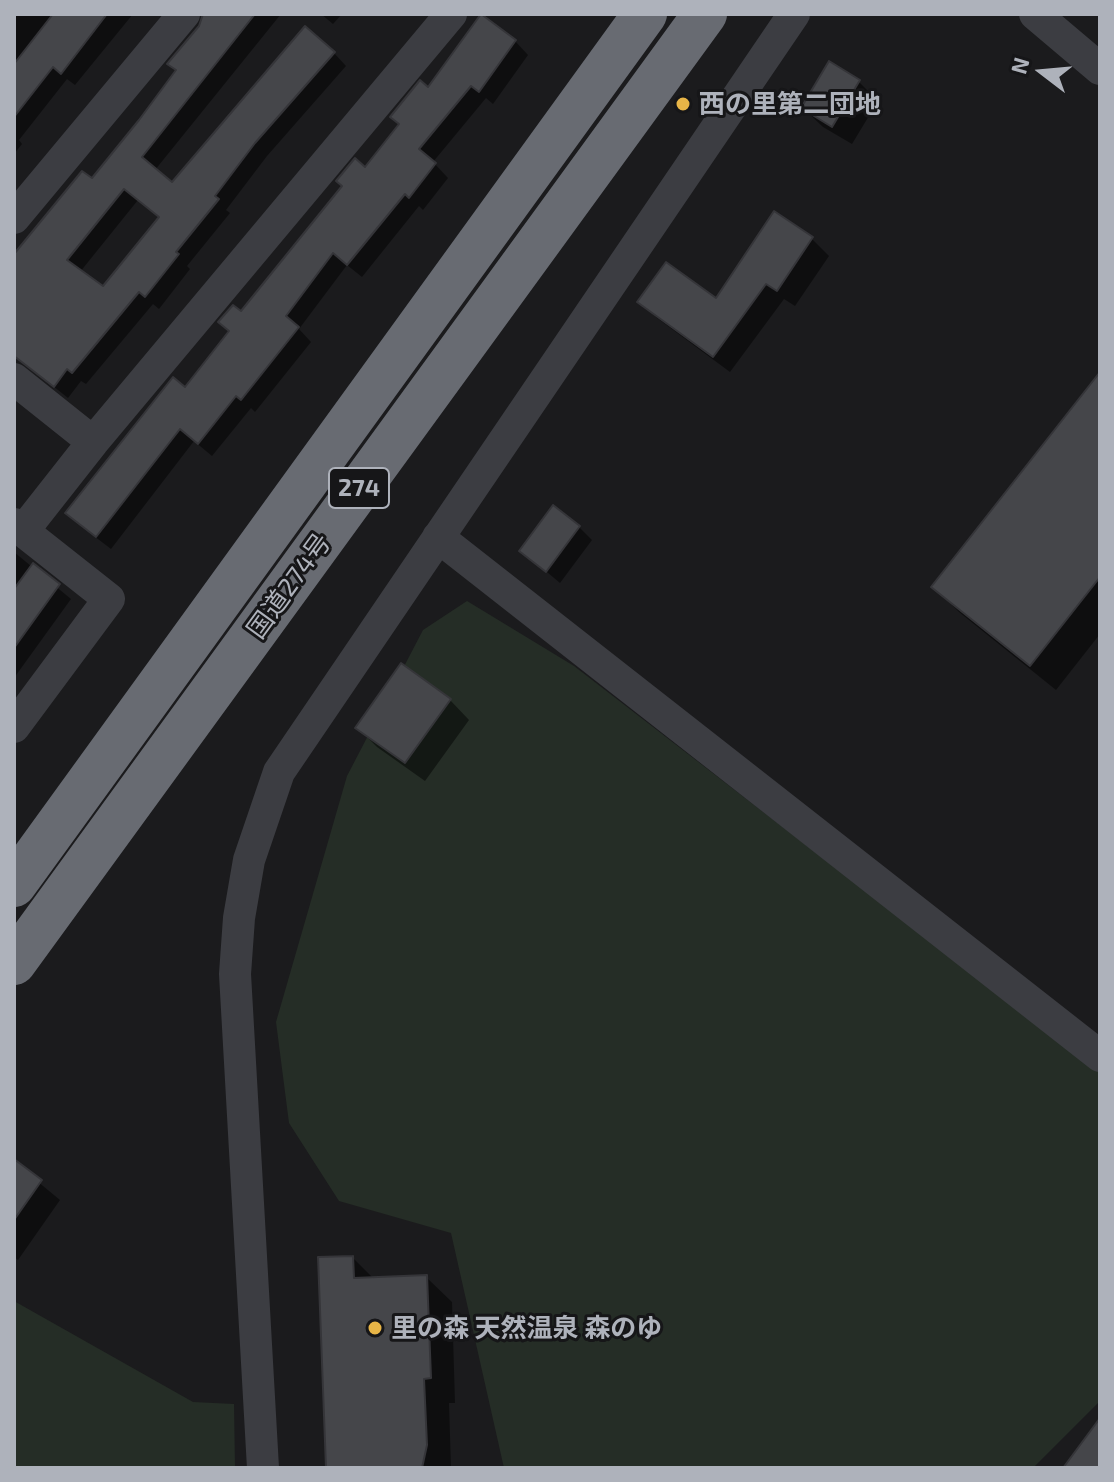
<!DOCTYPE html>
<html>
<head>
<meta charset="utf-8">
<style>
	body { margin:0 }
	#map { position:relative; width:1114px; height:1482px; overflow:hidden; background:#1b1b1d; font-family:"Exo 2",sans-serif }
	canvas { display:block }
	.frame { position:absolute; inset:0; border:16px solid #aeb2bb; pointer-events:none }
	.north { position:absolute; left:1002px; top:32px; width:80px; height:80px; -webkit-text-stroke:6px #161618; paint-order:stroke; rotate:286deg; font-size:22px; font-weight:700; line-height:32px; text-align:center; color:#aeb2bb }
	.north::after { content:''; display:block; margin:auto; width:28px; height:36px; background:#aeb2bb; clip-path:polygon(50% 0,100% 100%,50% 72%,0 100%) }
</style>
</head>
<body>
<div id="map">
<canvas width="1114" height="1482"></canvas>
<div class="frame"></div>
<div class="north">N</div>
</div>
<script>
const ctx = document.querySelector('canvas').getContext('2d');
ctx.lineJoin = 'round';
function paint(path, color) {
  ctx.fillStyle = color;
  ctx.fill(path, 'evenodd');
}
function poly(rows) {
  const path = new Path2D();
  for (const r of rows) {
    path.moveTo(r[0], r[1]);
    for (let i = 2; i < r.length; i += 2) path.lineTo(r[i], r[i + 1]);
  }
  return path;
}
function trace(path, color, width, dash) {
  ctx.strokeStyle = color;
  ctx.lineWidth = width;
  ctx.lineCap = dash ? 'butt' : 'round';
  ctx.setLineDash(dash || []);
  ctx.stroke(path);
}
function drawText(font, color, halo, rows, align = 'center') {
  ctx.font = font + ' "Exo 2","Noto Sans JP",sans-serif';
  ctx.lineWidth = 6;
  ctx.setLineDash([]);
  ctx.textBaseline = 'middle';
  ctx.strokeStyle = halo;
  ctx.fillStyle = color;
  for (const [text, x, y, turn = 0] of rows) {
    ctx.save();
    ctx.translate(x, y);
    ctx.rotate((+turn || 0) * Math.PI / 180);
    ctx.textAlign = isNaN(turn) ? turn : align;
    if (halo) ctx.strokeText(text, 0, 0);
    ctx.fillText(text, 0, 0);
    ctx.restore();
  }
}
const green = poly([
	[467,601,574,666,1021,1011,1100,1067,1100,1401,1033,1468,504,1468,451,1233,339,1201,289,1123,276,1022,347,776,423,630],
	[14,1301,193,1402,234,1404,235,1468,14,1468]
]);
const shadow = poly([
	[14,14,133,14,75,85,67,79,19,140,22,144,14,154],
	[210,14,281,14,155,170,173,185,334,53,346,66,267,156,226,210,230,213,187,266,190,269,159,309,153,304,86,384,81,381,68,398,48,382,14,341,14,259,92,181,178,71],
	[138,200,160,218,104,289,80,272],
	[321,14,342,14,333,24],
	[515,41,528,55,493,104,486,98,433,162,448,178,423,210,419,206,362,277,347,265,299,329,311,342,255,412,251,408,212,456,194,441,111,549,81,526,67,513,185,390,241,314,366,170,429,90],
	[859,82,878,101,852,144,823,127,803,108],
	[775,214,812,239,829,256,795,306,784,299,730,372,657,318,640,301,717,301],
	[1100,391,1100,634,1056,690,959,612,933,586],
	[579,527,592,540,560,583,522,551],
	[14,552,71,599,14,678],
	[450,700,469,720,425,781,377,747,358,728],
	[14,1162,60,1200,18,1260,14,1257],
	[353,1258,374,1279,426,1277,452,1302,455,1403,449,1403,451,1468,328,1468]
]);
const building = poly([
	[53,14,107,14,61,74,53,67,14,117,14,64,53,14],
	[203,14,255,14,142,157,172,182,305,26,335,52,255,143,215,196,219,199,176,252,179,254,145,297,139,292,72,373,67,369,54,387,14,356,14,254,82,171,92,178,139,120,176,70,167,64,199,26,203,14],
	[124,189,159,217,103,286,67,260,124,189],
	[481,14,516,40,479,92,471,86,419,149,436,163,409,198,405,194,347,265,333,253,286,316,299,327,241,400,236,396,198,444,180,429,96,537,65,513,173,377,185,387,229,331,218,322,233,305,241,311,342,186,336,181,355,158,365,167,399,124,390,117,420,80,428,87,481,14],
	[829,61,860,80,832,127,801,108,829,61],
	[774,211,813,237,777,291,766,284,713,357,637,302,666,262,716,298,774,211],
	[1100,372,1100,577,1030,666,931,587,1100,372],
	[553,505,580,526,546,572,519,551,553,505],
	[33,563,60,584,14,648,14,589,33,563],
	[401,663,451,699,405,763,355,728,401,663],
	[14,1159,42,1180,14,1220,14,1159],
	[353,1256,354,1278,427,1275,431,1378,424,1379,427,1445,422,1468,326,1468,318,1257,353,1256],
	[1100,1418,1100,1468,1063,1468,1100,1418]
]);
const minor = poly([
	[1035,14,1100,69],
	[14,218,184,14],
	[14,379,93,442],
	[14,524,109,599,14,727],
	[23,531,93,442,451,14],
	[438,537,1100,1056],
	[263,1468,235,974,239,918,249,860,279,772,794,14]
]);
const highway = poly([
	[14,885,645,14],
	[14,963,705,14]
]);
const markers = [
	[683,104,8,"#e8b547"],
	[375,1328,8,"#e8b547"]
];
const shields = [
	[359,488,60]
];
const shieldNames = [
	["274",359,488]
];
const poiNames = [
	["西の里第二団地",699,104],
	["里の森 天然温泉 森のゆ",391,1328]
];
const streetNames = [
	["国道274号",289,586,-54]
];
paint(green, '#252d26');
paint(shadow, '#0007');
paint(building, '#45464a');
trace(building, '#353539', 2);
trace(minor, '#3c3d42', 32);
trace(highway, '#686b72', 44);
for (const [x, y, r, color] of markers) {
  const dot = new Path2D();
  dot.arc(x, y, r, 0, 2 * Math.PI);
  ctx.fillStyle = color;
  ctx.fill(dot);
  trace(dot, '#161618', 3);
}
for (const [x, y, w] of shields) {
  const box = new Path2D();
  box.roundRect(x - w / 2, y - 20, w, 40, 6);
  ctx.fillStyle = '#161618';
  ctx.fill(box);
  trace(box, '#aeb2bb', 2);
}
drawText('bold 24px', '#aeb2bb', null, shieldNames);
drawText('bold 26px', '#aeb2bb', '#161618', poiNames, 'left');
drawText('26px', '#aeb2bb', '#161618', streetNames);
</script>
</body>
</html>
